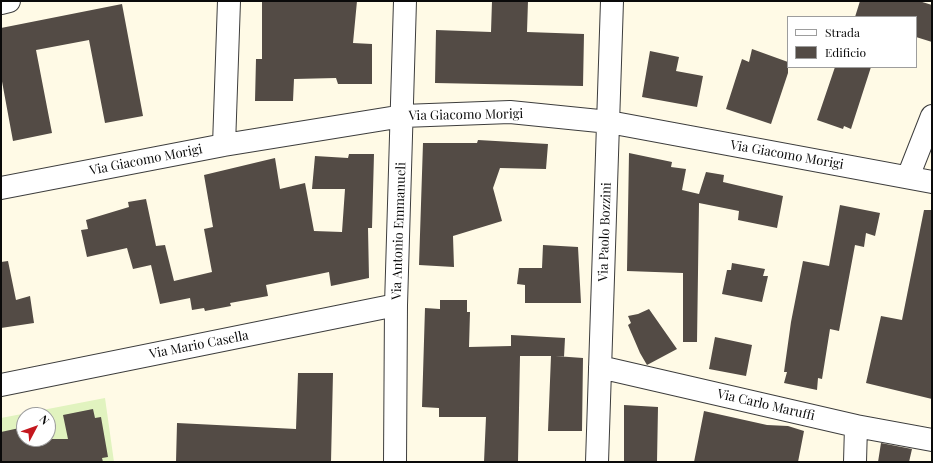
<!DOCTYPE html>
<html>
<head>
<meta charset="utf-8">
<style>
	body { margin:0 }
	#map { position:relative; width:933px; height:463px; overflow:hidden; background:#fffae6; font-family:"Playfair Display",serif }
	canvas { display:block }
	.frame { position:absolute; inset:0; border:2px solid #0a0a0a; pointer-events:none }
	.legend { position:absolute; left:787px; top:16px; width:130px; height:52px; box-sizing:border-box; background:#fff; border:1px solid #9d9d9d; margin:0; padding:5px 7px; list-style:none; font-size:12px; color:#0a0a0a }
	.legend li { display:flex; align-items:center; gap:8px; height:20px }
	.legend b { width:20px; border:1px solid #9d9d9d }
	.north { position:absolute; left:16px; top:407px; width:40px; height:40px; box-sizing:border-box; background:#fff; border:1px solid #9d9d9d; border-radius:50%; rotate:49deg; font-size:11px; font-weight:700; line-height:16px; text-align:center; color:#0a0a0a }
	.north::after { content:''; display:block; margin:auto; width:14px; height:18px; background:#c4171e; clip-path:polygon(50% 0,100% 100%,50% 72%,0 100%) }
</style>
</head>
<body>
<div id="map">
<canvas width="933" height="463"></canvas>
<div class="frame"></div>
<ul class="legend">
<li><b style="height:5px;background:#fff"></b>Strada</li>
<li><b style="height:11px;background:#534b45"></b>Edificio</li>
</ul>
<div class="north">N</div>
</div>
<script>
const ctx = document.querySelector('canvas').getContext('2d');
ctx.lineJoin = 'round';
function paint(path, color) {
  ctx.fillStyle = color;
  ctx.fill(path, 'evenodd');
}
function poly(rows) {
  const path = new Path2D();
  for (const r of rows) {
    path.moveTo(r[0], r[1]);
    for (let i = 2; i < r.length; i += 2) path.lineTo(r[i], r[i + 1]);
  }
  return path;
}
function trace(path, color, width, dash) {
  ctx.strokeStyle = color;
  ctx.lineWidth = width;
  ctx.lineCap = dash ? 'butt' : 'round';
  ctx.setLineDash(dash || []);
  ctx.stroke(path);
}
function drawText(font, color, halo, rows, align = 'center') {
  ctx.font = font + ' "Playfair Display",serif';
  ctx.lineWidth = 4;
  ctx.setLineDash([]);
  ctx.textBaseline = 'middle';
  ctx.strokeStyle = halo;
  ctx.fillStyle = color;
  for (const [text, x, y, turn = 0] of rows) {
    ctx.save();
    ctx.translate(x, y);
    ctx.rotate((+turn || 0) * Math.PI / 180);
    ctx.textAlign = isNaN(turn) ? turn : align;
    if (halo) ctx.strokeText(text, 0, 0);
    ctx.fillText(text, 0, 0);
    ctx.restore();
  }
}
const pitch = poly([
	[105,398,114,462,1,462,1,418],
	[24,415,48,415,48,439,24,439]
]);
const building = poly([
	[262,1,357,1,353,43,372,44,372,84,338,84,336,78,294,79,293,101,255,101,256,59,262,59],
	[492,1,528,1,527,32,584,34,583,86,435,83,436,30,491,32],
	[860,1,919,1,932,5,932,42,916,37,916,17,855,17],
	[122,4,143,116,105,123,89,40,36,50,52,133,13,141,1,76,1,28],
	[752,49,788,62,788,73,771,124,726,109,742,59,749,62],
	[650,51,679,57,676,71,703,76,697,107,642,97],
	[835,67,871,67,851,129,844,126,843,129,817,120],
	[478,140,548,144,546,169,500,168,493,188,502,221,453,236,454,267,419,265,423,143,477,143],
	[629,153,672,162,671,167,686,169,682,190,699,194,706,172,724,175,723,182,783,196,777,228,738,220,739,211,699,203,697,342,683,342,683,273,627,271],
	[349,154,374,154,372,228,368,228,369,278,331,286,329,272,266,285,268,296,230,303,231,306,205,311,204,308,192,310,190,298,160,304,151,265,133,269,127,248,87,257,81,230,88,229,86,220,129,207,128,202,146,199,156,246,165,245,174,281,212,272,204,229,213,227,204,175,275,158,280,189,305,183,314,231,342,232,345,189,312,189,315,156,348,158],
	[840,205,880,213,875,236,866,233,864,247,855,245,839,331,830,329,822,379,818,378,817,390,784,383,787,372,784,372,791,322,803,261,829,266],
	[924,210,932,210,932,399,866,383,881,316,902,320],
	[543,245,578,247,581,303,525,303,525,285,517,284,519,268,542,268],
	[8,261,16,300,30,296,34,323,1,328,1,262],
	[732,263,765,269,763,276,768,276,762,302,722,294,727,270,731,270],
	[440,300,467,300,467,312,470,312,469,347,511,346,511,335,565,338,564,357,555,356,583,358,582,431,548,431,551,356,520,356,518,462,484,462,486,417,439,417,439,408,422,407,425,308,440,309],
	[649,309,677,349,647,365,640,353,628,325,631,323,628,316,638,314],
	[715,337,752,345,746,376,709,369],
	[298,373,333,373,331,462,176,462,177,423,296,429],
	[624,405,658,407,657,462,624,462],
	[93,409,95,418,101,417,108,457,102,458,103,462,1,462,1,432,24,427,24,439,68,439,63,415],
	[704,411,767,425,788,426,804,431,798,462,694,462],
	[881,443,912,449,909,462,878,462]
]);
const minor = poly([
	[1,3,9,1],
	[224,145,229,1],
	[908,177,932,116],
	[1,188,224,145,403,116,510,112,609,122,932,182],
	[600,367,856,426,932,440],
	[1,385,396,305],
	[395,462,396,305,405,1],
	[597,462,612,1],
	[855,462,856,426]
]);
const streetNames = [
	["Via Giacomo Morigi",466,115,-1],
	["Via Giacomo Morigi",787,155,10],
	["Via Giacomo Morigi",146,160,-11],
	["Via Antonio Emmanueli",399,231,-88],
	["Via Paolo Bozzini",605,232,-88],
	["Via Mario Casella",199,345,-11],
	["Via Carlo Maruffi",766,405,13]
];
paint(pitch, '#e1f3bf');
paint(building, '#534b45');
trace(minor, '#3d3d3d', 24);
trace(minor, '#fff', 22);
drawText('13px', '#0a0a0a', '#fff', streetNames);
</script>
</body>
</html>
